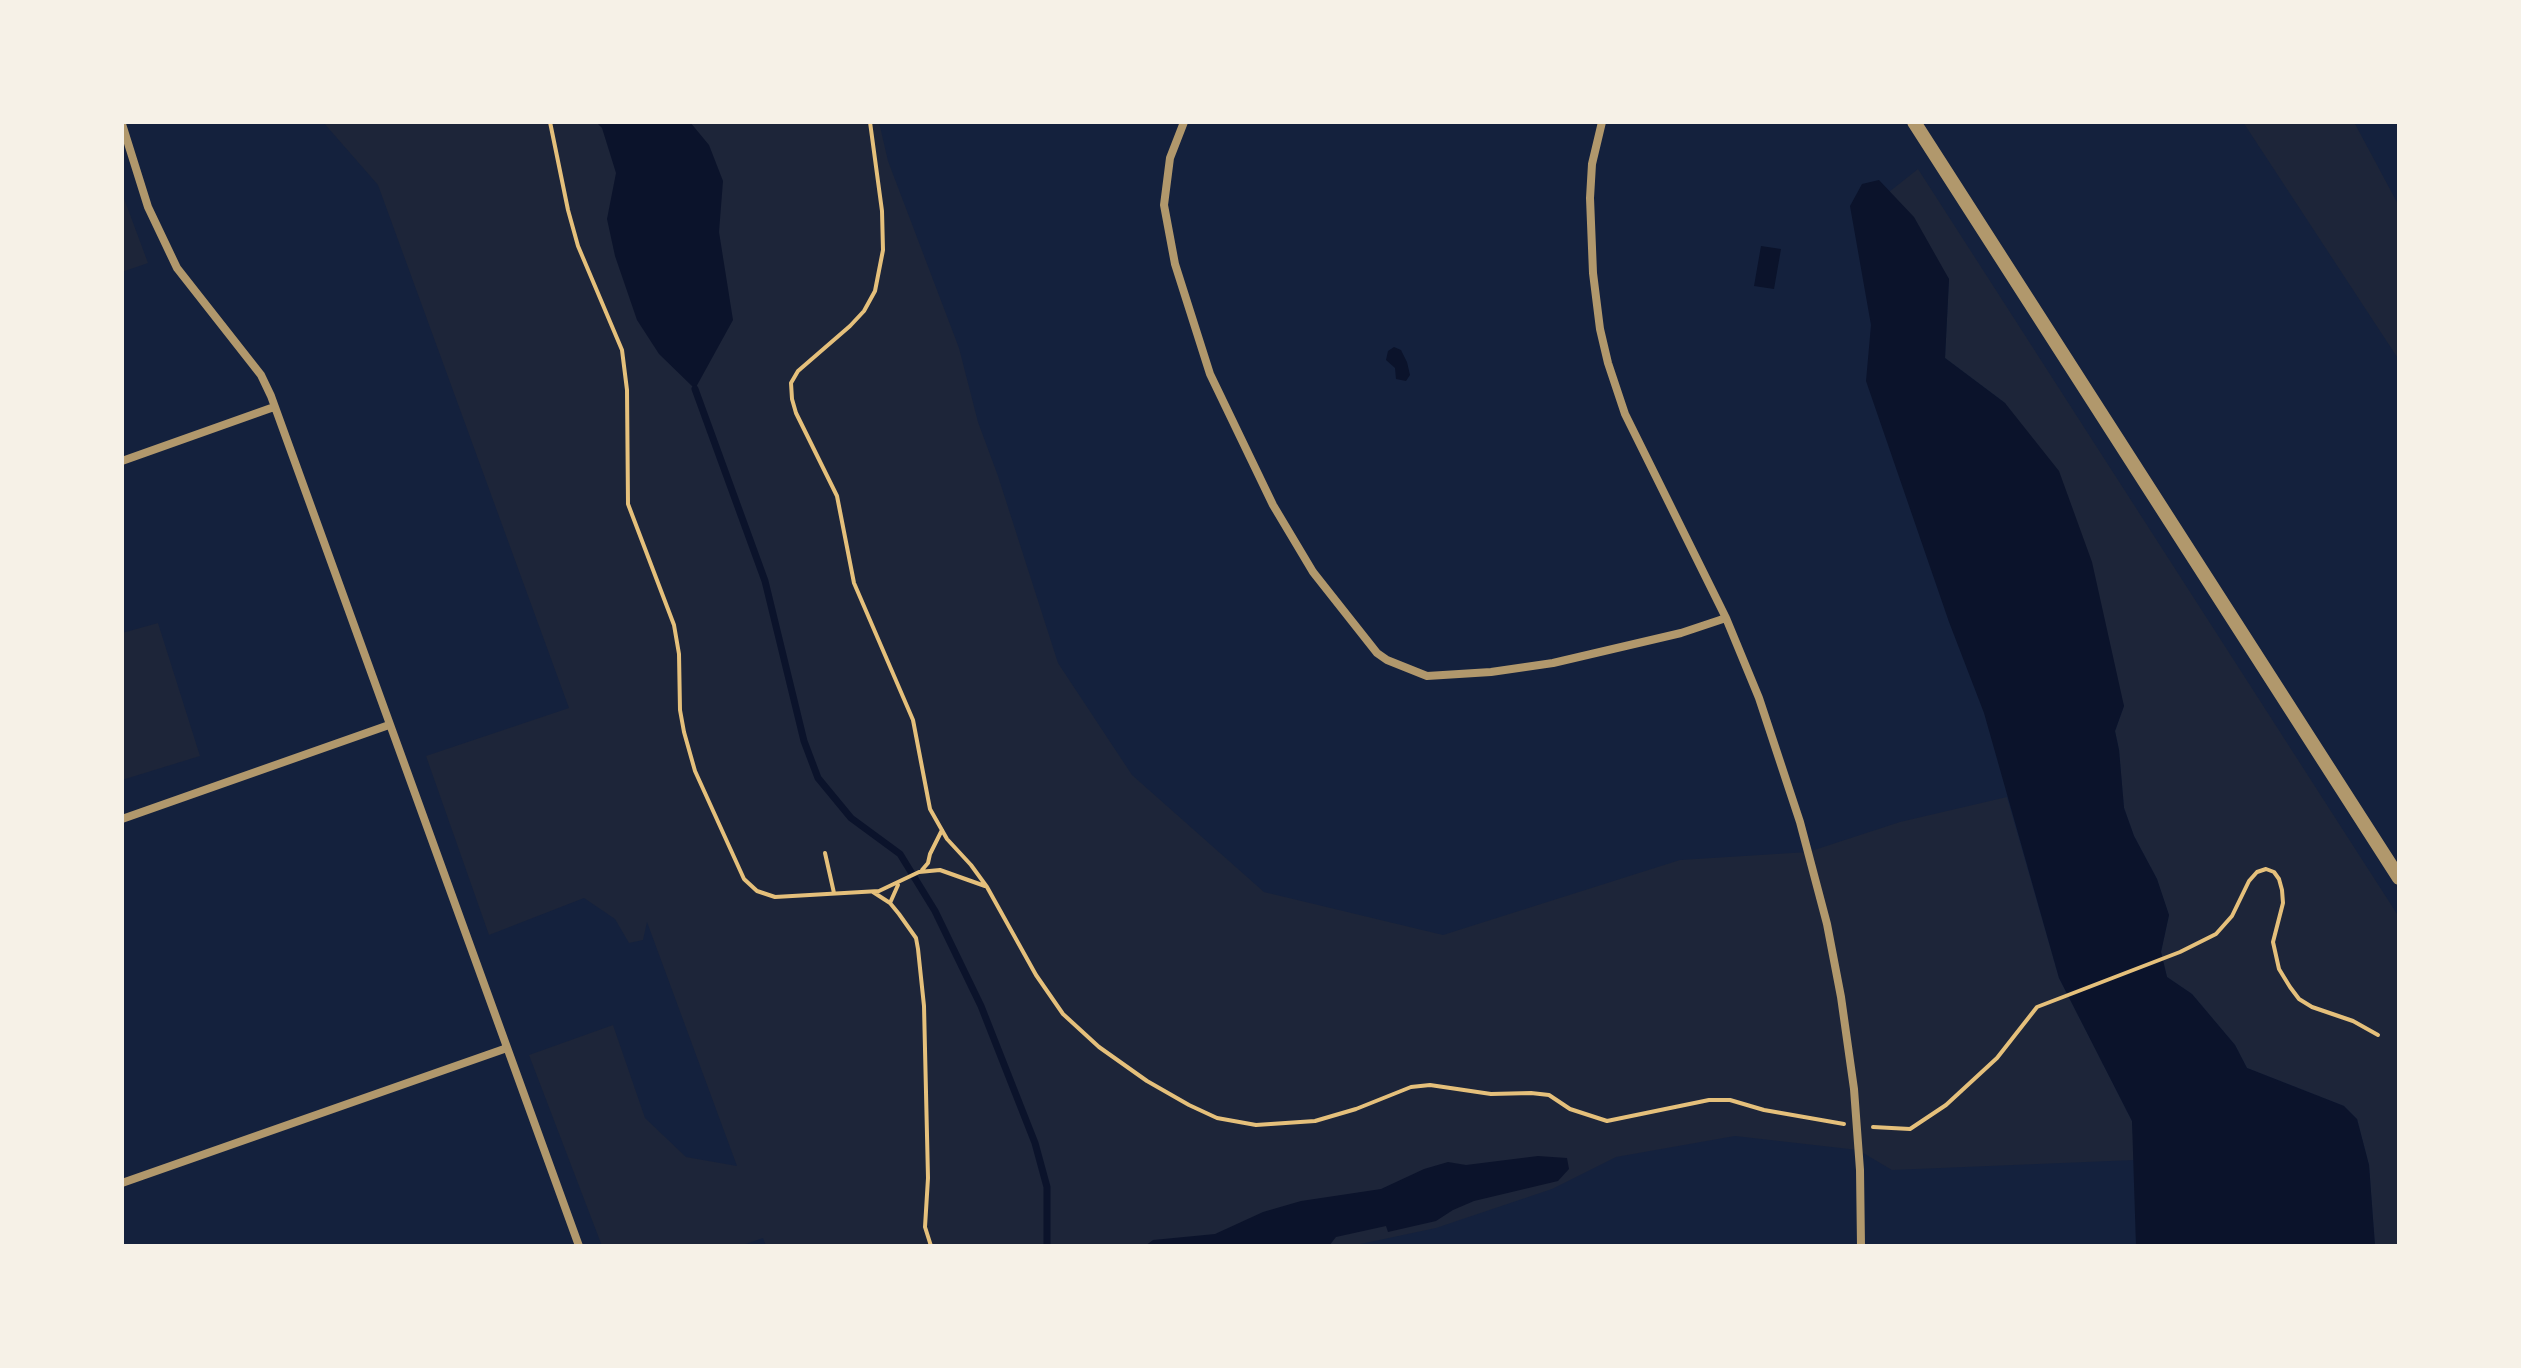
<!DOCTYPE html>
<html>
<head>
<meta charset="utf-8">
<style>
	body { margin:0 }
	#map { position:relative; width:2521px; height:1368px; overflow:hidden; background:#14213d; font-family:"Public Sans",sans-serif }
	canvas { display:block }
	.frame { position:absolute; inset:0; border:124px solid #f6f1e7; pointer-events:none }
</style>
</head>
<body>
<div id="map">
<canvas width="2521" height="1368"></canvas>
<div class="frame"></div>
</div>
<script>
const ctx = document.querySelector('canvas').getContext('2d');
ctx.lineJoin = 'round';
function paint(path, color) {
  ctx.fillStyle = color;
  ctx.fill(path, 'evenodd');
}
function poly(rows) {
  const path = new Path2D();
  for (const r of rows) {
    path.moveTo(r[0], r[1]);
    for (let i = 2; i < r.length; i += 2) path.lineTo(r[i], r[i + 1]);
  }
  return path;
}
function trace(path, color, width, dash) {
  ctx.strokeStyle = color;
  ctx.lineWidth = width;
  ctx.lineCap = dash ? 'butt' : 'round';
  ctx.setLineDash(dash || []);
  ctx.stroke(path);
}
const green = poly([
	[323,122,879,122,888,161,959,348,978,422,998,476,1058,663,1132,775,1264,892,1443,935,1680,860,1808,852,1900,822,2007,797,2059,978,2132,1121,2135,1160,1892,1170,1858,1150,1735,1136,1616,1157,1552,1189,1436,1228,1351,1246,766,1246,763,1238,740,1246,602,1246,529,1055,613,1025,645,1118,686,1157,737,1166,647,922,643,940,629,943,615,919,584,898,489,935,426,756,569,708,378,185],
	[2243,122,2354,122,2399,206,2399,360],
	[1918,169,2399,917,2399,1246,2375,1246,2369,1165,2357,1119,2344,1106,2247,1068,2235,1045,2192,994,2167,977,2161,952,2169,915,2157,879,2134,836,2124,808,2119,750,2115,731,2124,706,2005,403,1945,358,1949,279,1889,192],
	[122,193,148,263,122,272],
	[158,623,200,756,122,780,122,633]
]);
const water = poly([
	[596,122,690,122,709,145,723,181,719,232,733,320,695,389,659,354,637,320,615,256,607,219,616,173,602,128],
	[1879,180,1914,217,1949,279,1945,358,2005,403,2059,471,2092,562,2124,706,2115,731,2119,750,2124,808,2134,836,2157,879,2169,915,2161,952,2167,977,2192,994,2235,1045,2247,1068,2344,1106,2357,1119,2369,1165,2375,1246,2136,1246,2132,1121,2059,978,1984,713,1949,622,1866,381,1871,325,1850,206,1862,184],
	[1761,246,1781,249,1774,289,1754,286],
	[1394,347,1401,350,1407,362,1410,375,1406,381,1396,379,1395,368,1386,360,1388,351],
	[1538,1156,1567,1158,1569,1169,1558,1181,1474,1201,1453,1210,1436,1221,1388,1232,1386,1226,1336,1237,1329,1246,1145,1246,1153,1240,1215,1234,1263,1212,1301,1201,1381,1189,1424,1169,1448,1162,1466,1165]
]);
const stream = poly([
	[695,389,765,581,804,741,818,778,851,818,900,854,935,911,981,1006,1035,1143,1047,1187,1047,1246]
]);
const path = poly([
	[550,122,568,210,578,246,622,350,627,390,628,504,674,625,679,654,680,710,684,732,695,771,744,879,757,891,775,897,879,891,919,872,940,870,985,886],
	[870,122,882,211,883,250,875,291,864,311,850,326,798,371,791,383,792,399,796,413,837,496,854,583,913,720,930,809,947,839,971,865,987,887,1036,975,1063,1014,1099,1047,1147,1081,1189,1105,1217,1118,1256,1125,1315,1121,1356,1109,1411,1087,1430,1085,1491,1094,1531,1093,1549,1095,1570,1109,1607,1121,1709,1100,1730,1100,1764,1110,1844,1124],
	[825,853,834,893],
	[922,870,928,863,930,854,942,830],
	[873,892,890,903,899,914,916,938,918,949,924,1006,928,1178,925,1227,931,1246],
	[890,903,898,885],
	[1873,1127,1910,1129,1946,1105,1997,1058,2037,1007,2180,952,2216,934,2232,916,2249,881,2257,872,2266,869,2274,872,2279,879,2282,890,2283,903,2273,942,2279,969,2290,987,2299,999,2312,1007,2353,1021,2378,1035]
]);
const minor = poly([
	[1184,122,1170,158,1164,205,1175,264,1210,374,1273,505,1313,572,1377,653,1387,660,1427,676,1491,672,1553,663,1681,633,1726,618],
	[1602,122,1592,164,1590,198,1593,273,1600,329,1608,363,1625,414,1726,618,1759,698,1800,822,1827,924,1841,997,1854,1089,1860,1170,1861,1246],
	[122,124,148,207,177,268,261,375,271,396,579,1246],
	[122,461,274,407],
	[122,819,389,725],
	[122,1183,507,1048]
]);
const tertiary = poly([
	[1914,122,2399,878]
]);
paint(green, '#1d2539');
paint(water, '#0b132b');
trace(stream, '#0b132b', 7);
trace(path, '#e5c07b', 4);
trace(minor, '#b1986c', 8);
trace(tertiary, '#b1986c', 14);
</script>
</body>
</html>
